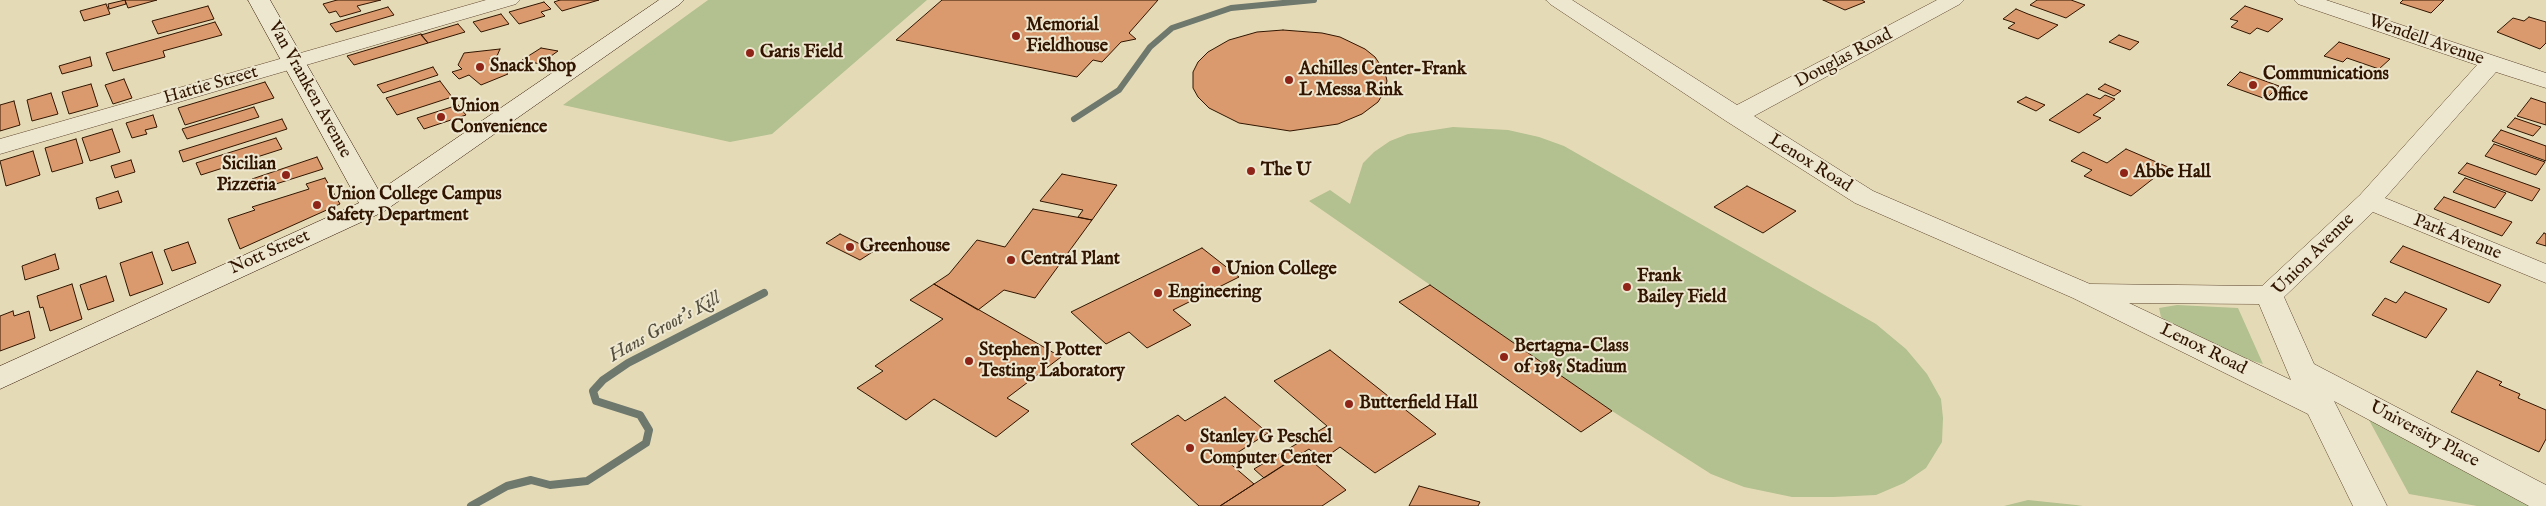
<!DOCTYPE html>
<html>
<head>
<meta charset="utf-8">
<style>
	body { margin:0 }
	canvas { display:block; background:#e5dab6 }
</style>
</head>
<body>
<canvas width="2546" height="506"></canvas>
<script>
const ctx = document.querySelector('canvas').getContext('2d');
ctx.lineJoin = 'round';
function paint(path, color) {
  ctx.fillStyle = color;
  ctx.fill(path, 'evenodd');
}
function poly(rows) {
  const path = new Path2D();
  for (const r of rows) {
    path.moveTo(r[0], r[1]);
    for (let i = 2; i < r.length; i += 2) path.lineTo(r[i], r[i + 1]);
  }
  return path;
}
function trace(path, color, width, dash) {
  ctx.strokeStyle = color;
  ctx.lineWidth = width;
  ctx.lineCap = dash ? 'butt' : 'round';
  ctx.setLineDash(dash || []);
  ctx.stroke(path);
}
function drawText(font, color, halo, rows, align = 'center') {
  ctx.font = font + ' "IM FELL English",serif';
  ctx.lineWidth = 4;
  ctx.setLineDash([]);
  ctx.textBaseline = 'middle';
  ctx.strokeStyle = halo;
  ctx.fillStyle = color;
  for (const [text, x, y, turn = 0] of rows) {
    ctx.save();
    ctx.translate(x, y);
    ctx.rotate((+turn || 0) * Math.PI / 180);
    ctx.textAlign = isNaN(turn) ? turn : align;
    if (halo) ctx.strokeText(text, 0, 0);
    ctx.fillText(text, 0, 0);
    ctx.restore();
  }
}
const green = poly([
	[708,0,927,0,772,134,730,142,563,105],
	[1453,127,1508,130,1539,137,1564,146,1876,324,1906,349,1927,374,1941,399,1943,418,1942,442,1926,468,1904,483,1876,495,1833,497,1792,497,1744,487,1711,474,1612,411,1309,201,1330,190,1350,204,1363,163,1374,152,1390,141,1408,134],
	[2177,305,2238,308,2263,364,2246,359,2171,324,2161,317,2159,308],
	[2369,420,2539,506,2477,506,2409,494],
	[2028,500,2076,505,2083,506,2004,506]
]);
const streamFar1 = poly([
	[1074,119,1119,90,1150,47,1172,28,1231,8,1314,0]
]);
const stream = poly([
	[471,506,507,486,531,480,550,485,587,481,646,443,649,430,640,415,596,401,593,391,603,380,628,363,764,293]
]);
const building = poly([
	[125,0,126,4,109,9,108,4,125,0],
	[125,0,157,0,128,8,125,0],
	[337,0,381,0,357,6,361,11,340,17,336,11,329,13,323,4,337,0],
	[560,0,599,0,562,11,554,2,560,0],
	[942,0,1158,0,1129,33,1136,39,1121,42,1102,62,1093,60,1077,77,896,40,942,0],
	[1823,0,1862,0,1865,2,1845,10,1823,0],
	[2037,0,2071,0,2085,5,2066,18,2030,5,2037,0],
	[2403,0,2444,0,2431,13,2400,3,2403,0],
	[544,2,551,9,541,12,545,16,519,24,509,12,544,2],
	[106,4,110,14,84,21,80,11,106,4],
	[208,6,214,19,158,34,152,21,208,6],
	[2245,6,2283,19,2268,32,2257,28,2250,34,2231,27,2238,21,2230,19,2245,6],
	[388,7,394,15,336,32,330,24,388,7],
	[2016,9,2028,14,2058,25,2038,39,2008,28,2015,23,2003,19,2016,9],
	[501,14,509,24,481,32,473,22,501,14],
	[2529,17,2546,22,2546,43,2540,49,2497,32,2513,18,2524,21,2529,17],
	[215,22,222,35,163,51,165,57,113,71,106,53,215,22],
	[458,24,465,32,428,43,421,35,458,24],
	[1283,30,1322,33,1340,37,1365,49,1375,57,1385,72,1387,81,1384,92,1378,102,1362,114,1338,124,1290,131,1239,123,1209,108,1198,97,1193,88,1193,72,1198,62,1208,52,1229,40,1257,32,1283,30],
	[421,34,428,43,354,65,347,56,421,34],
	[2119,35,2139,42,2130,50,2109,42,2119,35],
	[2339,42,2390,59,2379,69,2347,58,2343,62,2324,56,2339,42],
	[541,48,558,51,540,64,522,60,541,48],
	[500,49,497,56,489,59,508,74,481,85,469,75,459,79,452,72,462,69,458,65,464,53,500,49],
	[90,57,92,66,62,74,59,66,90,57],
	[433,67,438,75,383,93,377,85,433,67],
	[2240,72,2279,86,2266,99,2227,85,2240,72],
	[124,79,132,98,113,104,105,85,124,79],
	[440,81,452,97,397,115,386,98,440,81],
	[265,82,274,98,185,125,178,108,265,82],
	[91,84,98,106,69,114,62,92,91,84],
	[2105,84,2121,91,2114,96,2098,89,2105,84],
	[51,93,58,114,32,121,27,100,51,93],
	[2087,94,2100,99,2105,95,2115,99,2093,115,2101,118,2079,133,2049,120,2087,94],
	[2026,97,2045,105,2036,111,2017,102,2026,97],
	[2531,98,2546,103,2546,125,2517,116,2531,98],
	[14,101,20,125,0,131,0,105,14,101],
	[458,105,466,115,424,129,417,118,458,105],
	[254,107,259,117,187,139,182,129,254,107],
	[153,115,157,127,145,130,147,134,132,138,126,123,153,115],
	[2515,118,2541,127,2533,136,2507,127,2515,118],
	[282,119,287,129,183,162,179,151,282,119],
	[112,129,120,152,90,161,82,138,112,129],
	[2501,130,2546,146,2546,161,2492,141,2501,130],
	[276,138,282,149,201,175,196,163,276,138],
	[76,139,83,163,52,172,45,148,76,139],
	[2494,144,2545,162,2536,175,2485,156,2494,144],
	[2126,149,2168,167,2131,196,2084,176,2092,170,2071,161,2083,152,2107,163,2126,149],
	[33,151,40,175,6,186,0,161,33,151],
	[317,157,323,169,257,190,252,179,317,157],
	[131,160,135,172,115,178,111,166,131,160],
	[2467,163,2540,189,2532,201,2458,173,2467,163],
	[1062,174,1117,185,1092,220,1078,217,1083,210,1040,201,1062,174],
	[325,178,340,204,240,249,228,219,255,210,252,207,309,189,306,184,325,178],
	[2465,178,2506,193,2495,208,2453,192,2465,178],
	[1747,186,1796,211,1763,233,1714,207,1747,186],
	[118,191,122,202,99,209,96,198,118,191],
	[2444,197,2512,222,2502,236,2434,209,2444,197],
	[1033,209,1092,220,1035,298,1004,290,978,310,934,284,949,274,977,240,1005,247,1033,209],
	[2544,233,2546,234,2546,246,2536,243,2544,233],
	[840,234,874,251,860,260,826,243,840,234],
	[188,242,196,263,172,271,164,250,188,242],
	[2403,246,2501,285,2489,303,2390,262,2403,246],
	[1202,248,1239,277,1173,310,1191,325,1147,348,1129,332,1106,344,1071,312,1202,248],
	[152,252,163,284,130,296,120,263,152,252],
	[55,254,59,269,25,280,22,266,55,254],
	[106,276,114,301,88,310,80,285,106,276],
	[72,284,82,319,50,331,43,307,40,308,37,296,72,284],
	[934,284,1061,357,1007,398,1029,411,996,437,934,399,906,420,857,388,883,371,875,366,943,319,910,300,934,284],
	[1430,285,1612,411,1581,432,1399,302,1430,285],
	[2405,292,2447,309,2426,338,2372,315,2385,298,2396,303,2405,292],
	[13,311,14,316,29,311,35,338,0,351,0,316,13,311],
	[1330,350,1436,434,1375,473,1340,447,1322,460,1309,449,1264,478,1254,469,1327,426,1274,381,1330,350],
	[2477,371,2502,382,2499,385,2520,394,2518,398,2546,410,2546,439,2539,452,2451,412,2477,371],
	[1225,397,1268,433,1226,460,1254,484,1220,506,1199,506,1131,444,1178,415,1185,421,1225,397],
	[1302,453,1346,490,1322,506,1220,506,1302,453],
	[1419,486,1480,502,1478,506,1409,506,1419,486]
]);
const street = poly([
	[486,0,520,0,516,4,0,154,0,139,486,0],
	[1546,0,1572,0,1737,105,1937,0,1964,0,1960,4,1754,116,1873,191,2090,284,2262,286,2360,195,2477,65,2298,4,2294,0,2326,0,2546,73,2546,88,2496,72,2385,198,2546,264,2546,283,2373,212,2284,297,2314,364,2546,485,2546,506,2529,506,2334,401,2387,506,2353,506,2308,414,2073,298,1855,203,1726,121,1550,4,1546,0],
	[2129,303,2259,304,2291,380,2129,303]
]);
const secondary = poly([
	[248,0,270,0,379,191,659,0,684,0,680,4,383,212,0,389,0,366,359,203,248,0]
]);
const markers = [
	[1016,36,5,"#8f2418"],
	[750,53,5,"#8f2418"],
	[480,67,5,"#8f2418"],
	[1289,80,5,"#8f2418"],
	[2253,85,5,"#8f2418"],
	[441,117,5,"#8f2418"],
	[1251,171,5,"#8f2418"],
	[2124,173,5,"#8f2418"],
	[286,175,5,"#8f2418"],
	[317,205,5,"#8f2418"],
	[850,247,5,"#8f2418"],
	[1011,260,5,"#8f2418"],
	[1216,270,5,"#8f2418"],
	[1627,287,5,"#8f2418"],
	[1158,293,5,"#8f2418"],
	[1504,357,5,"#8f2418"],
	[969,361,5,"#8f2418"],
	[1349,404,5,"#8f2418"],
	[1190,448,5,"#8f2418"]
];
const poiNames = [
	["Memorial",1026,26],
	["Fieldhouse",1026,47],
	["Garis Field",760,53],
	["Snack Shop",490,67],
	["Achilles Center-Frank",1299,70],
	["L Messa Rink",1299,91],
	["Communications",2263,75],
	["Office",2263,96],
	["Union",451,107],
	["Convenience",451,128],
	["Sicilian",276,165,"right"],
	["Pizzeria",276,186,"right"],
	["The U",1261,171],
	["Abbe Hall",2134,173],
	["Union College Campus",327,195],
	["Safety Department",327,216],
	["Greenhouse",860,247],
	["Central Plant",1021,260],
	["Union College",1226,270],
	["Frank",1637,277],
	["Bailey Field",1637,298],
	["Engineering",1168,293],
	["Bertagna-Class",1514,347],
	["of 1985 Stadium",1514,368],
	["Stephen J Potter",979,351],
	["Testing Laboratory",979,372],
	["Butterfield Hall",1359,404],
	["Stanley G Peschel",1200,438],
	["Computer Center",1200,459]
];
const streetNames = [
	["Wendell Avenue",2426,41,19],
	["Douglas Road",1844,59,-28],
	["Hattie Street",211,86,-16],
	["Van Vranken Avenue",309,90,61],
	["Lenox Road",1810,164,32],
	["Park Avenue",2457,238,22],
	["Nott Street",270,253,-24],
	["Union Avenue",2314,255,-45],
	["Lenox Road",2203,350,26],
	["University Place",2424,435,28]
];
const waterNames = [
	["Hans Groot's Kill",665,328,-29]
];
paint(green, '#b3c08f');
trace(streamFar1, '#6e786d', 6);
trace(stream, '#6e786d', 8);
paint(building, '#da9a6d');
trace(building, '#311500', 1);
trace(street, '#5e462e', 1);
trace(secondary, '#311500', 1);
paint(street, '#eee7d0');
paint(secondary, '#eee7d0');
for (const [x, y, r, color] of markers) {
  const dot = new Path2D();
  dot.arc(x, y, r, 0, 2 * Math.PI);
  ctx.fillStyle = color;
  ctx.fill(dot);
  trace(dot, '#eee7d0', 2);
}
drawText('bold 18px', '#311500', '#eee7d0', poiNames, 'left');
drawText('18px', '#311500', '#eee7d0', streetNames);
drawText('italic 19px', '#554f3f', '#eee7d0', waterNames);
</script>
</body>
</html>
